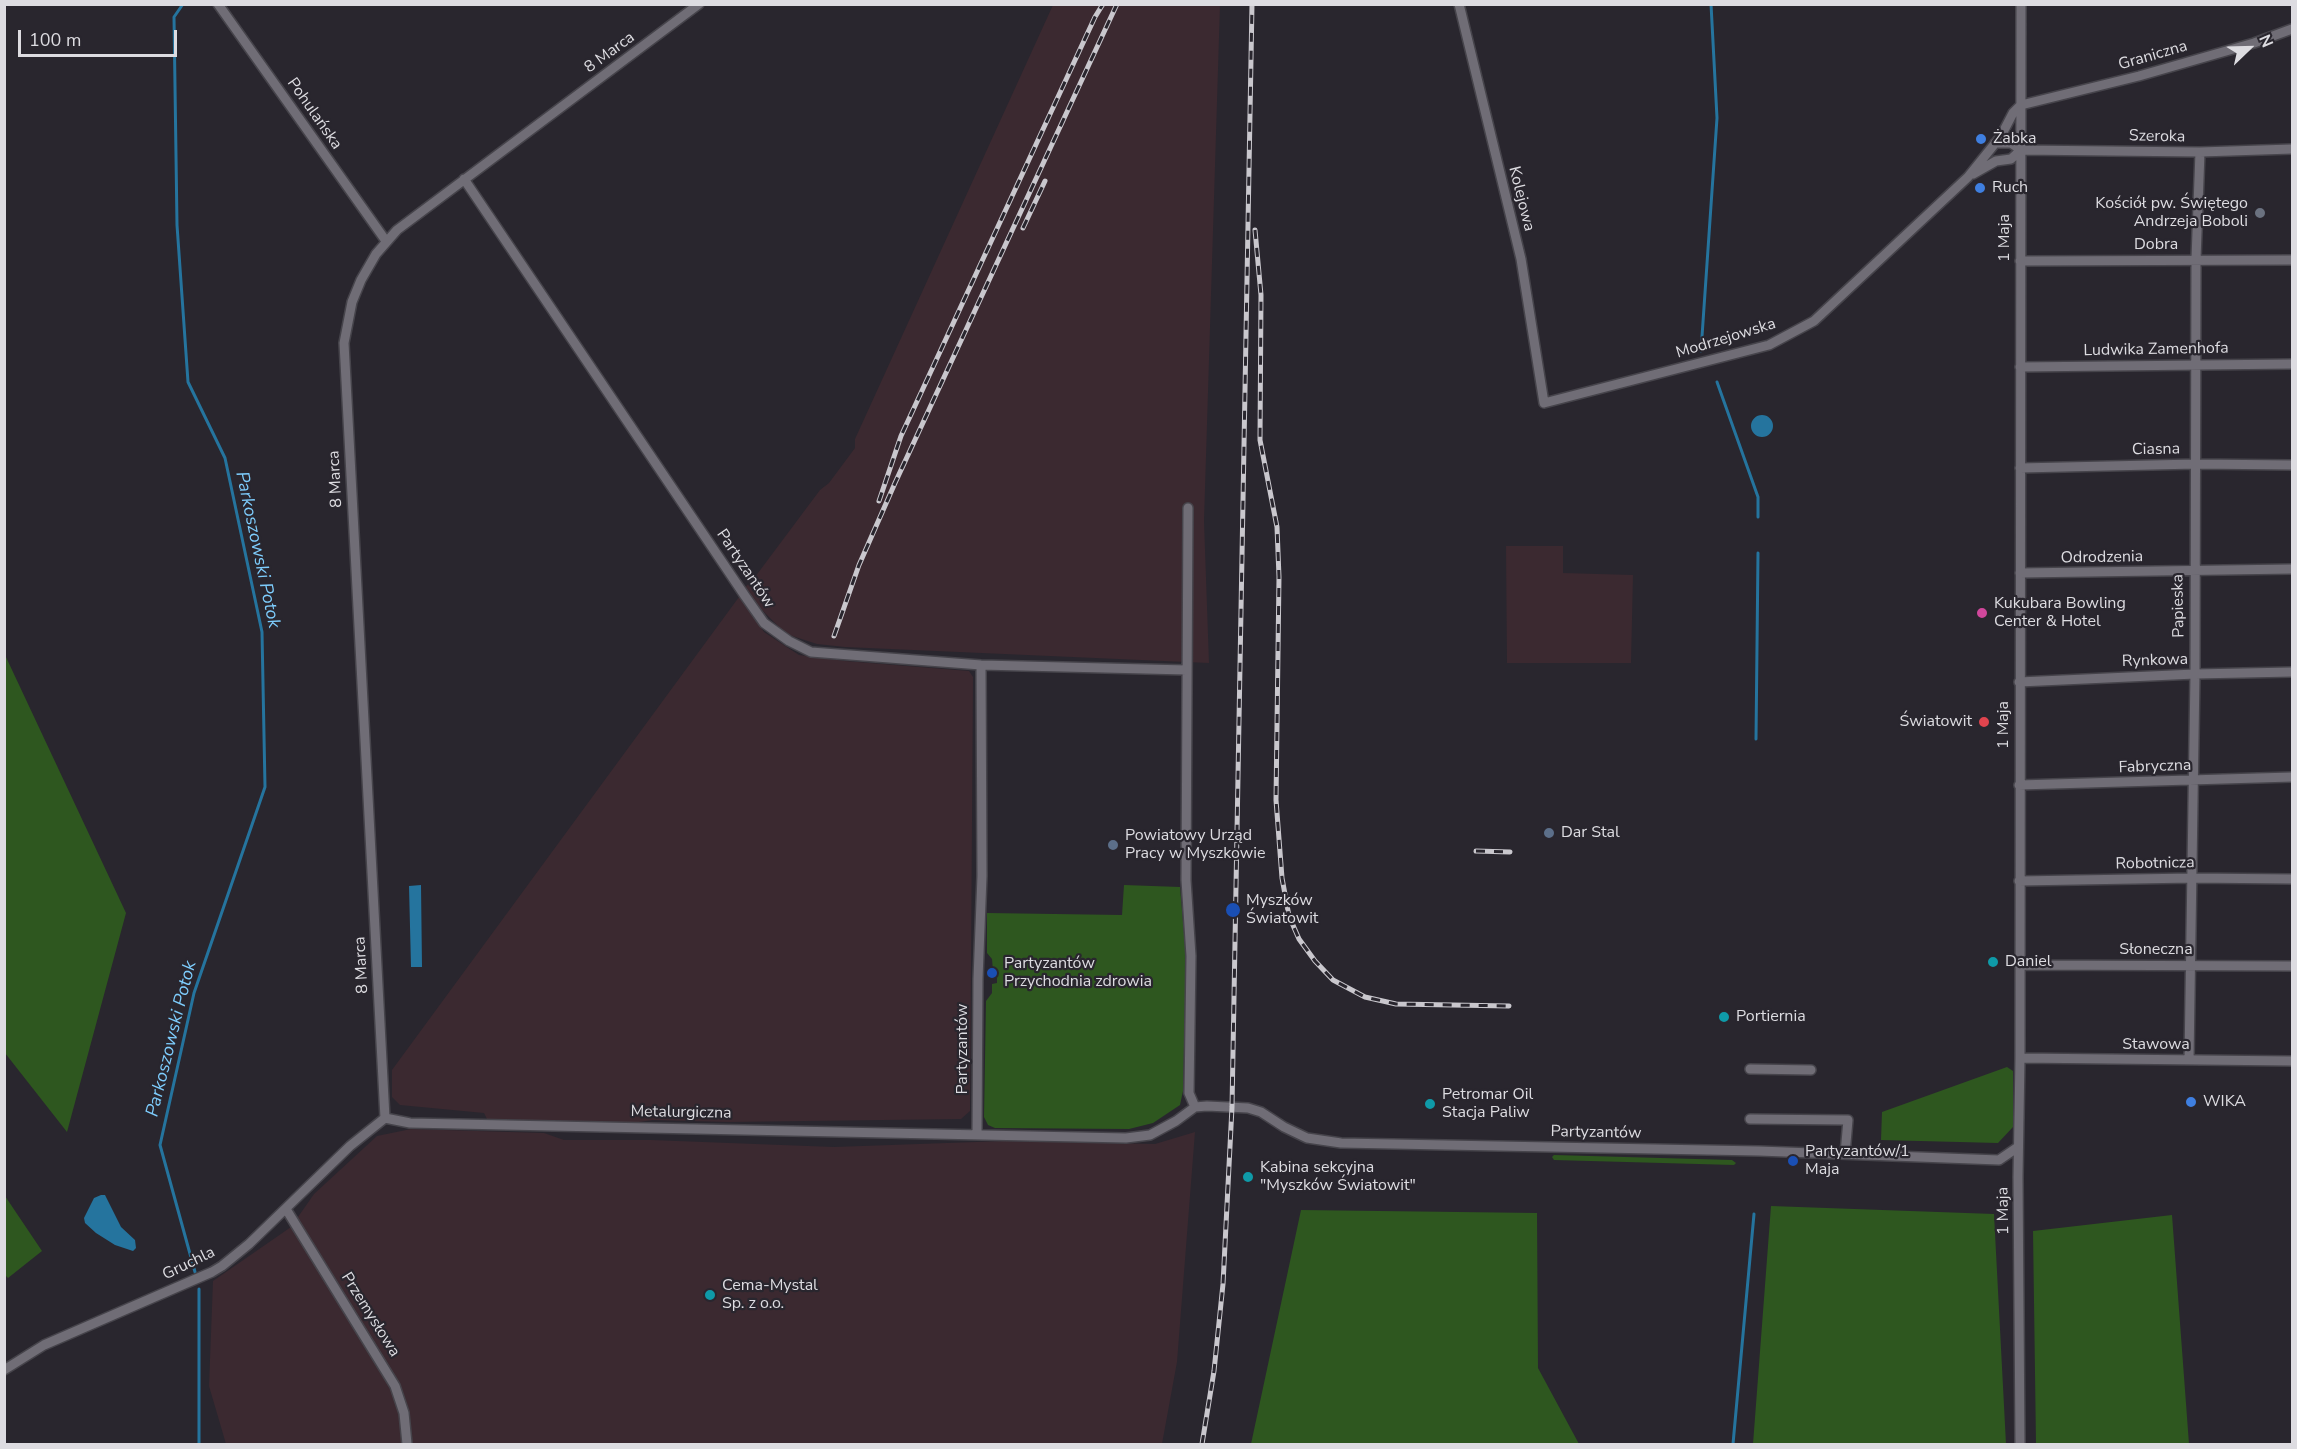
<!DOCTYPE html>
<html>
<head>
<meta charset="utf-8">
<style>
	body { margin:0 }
	#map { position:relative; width:2297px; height:1449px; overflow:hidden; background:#29262e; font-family:"Nunito Sans",sans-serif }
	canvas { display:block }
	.frame { position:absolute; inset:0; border:6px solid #dddce1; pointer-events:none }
	.north { position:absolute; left:2219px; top:18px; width:60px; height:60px; -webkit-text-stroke:4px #29262e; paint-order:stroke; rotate:67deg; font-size:16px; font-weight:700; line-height:24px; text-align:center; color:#dddce1 }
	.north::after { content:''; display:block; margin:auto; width:21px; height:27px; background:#dddce1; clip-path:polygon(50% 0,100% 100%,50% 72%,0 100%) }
	.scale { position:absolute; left:18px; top:30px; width:159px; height:27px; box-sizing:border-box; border:3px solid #dddce1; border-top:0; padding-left:8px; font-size:18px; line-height:21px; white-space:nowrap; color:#dddce1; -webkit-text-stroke:4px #29262e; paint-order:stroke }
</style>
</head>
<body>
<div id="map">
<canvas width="2297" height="1449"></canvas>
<div class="frame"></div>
<div class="north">N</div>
<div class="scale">100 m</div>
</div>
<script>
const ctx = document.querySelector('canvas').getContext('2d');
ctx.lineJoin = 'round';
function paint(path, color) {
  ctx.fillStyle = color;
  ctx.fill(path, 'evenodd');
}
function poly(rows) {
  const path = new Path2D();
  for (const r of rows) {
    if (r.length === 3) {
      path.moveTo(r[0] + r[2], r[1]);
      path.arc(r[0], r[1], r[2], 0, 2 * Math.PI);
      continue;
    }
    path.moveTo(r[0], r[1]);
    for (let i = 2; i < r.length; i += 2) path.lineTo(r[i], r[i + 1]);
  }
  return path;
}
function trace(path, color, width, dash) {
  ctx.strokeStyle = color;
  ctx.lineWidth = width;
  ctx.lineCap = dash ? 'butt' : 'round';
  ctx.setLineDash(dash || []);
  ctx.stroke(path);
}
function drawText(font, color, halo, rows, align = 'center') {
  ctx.font = font + ' "Nunito Sans",sans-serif';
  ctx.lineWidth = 4.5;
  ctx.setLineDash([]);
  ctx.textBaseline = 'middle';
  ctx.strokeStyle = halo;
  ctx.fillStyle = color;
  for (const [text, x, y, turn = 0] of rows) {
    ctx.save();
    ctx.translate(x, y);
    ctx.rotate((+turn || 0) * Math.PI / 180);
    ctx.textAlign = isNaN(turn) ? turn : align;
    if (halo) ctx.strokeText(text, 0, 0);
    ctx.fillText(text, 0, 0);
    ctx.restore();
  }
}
const industrial = poly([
	[1053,5,1220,5,1204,521,1209,663,845,647,817,644,786,634,758,606,745,587,752,581,820,490,829,483,855,448,855,439],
	[1506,546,1563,546,1563,573,1633,575,1631,663,1507,663],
	[739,597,764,632,799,655,845,661,969,671,973,677,970,1111,961,1119,728,1122,653,1120,632,1123,487,1119,484,1113,400,1105,392,1097,392,1070],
	[411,1129,544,1133,564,1140,651,1140,834,1147,1004,1141,1155,1144,1195,1132,1177,1362,1162,1444,226,1444,209,1386,213,1281,291,1227,314,1194,377,1136]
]);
const green = poly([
	[5,655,126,913,67,1132,5,1053],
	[1124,885,1180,887,1186,957,1183,1091,1180,1105,1153,1123,1129,1129,995,1128,988,1125,984,1117,986,1001,992,993,992,984,997,983,997,972,993,971,992,959,987,953,987,913,1122,915],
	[2007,1067,2013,1071,2013,1127,1998,1143,1881,1140,1882,1112],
	[1554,1155,1732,1160,1736,1163,1734,1165,1554,1160,1552,1157],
	[5,1196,42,1251,8,1278,4,1274],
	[1771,1206,1994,1214,2006,1444,1753,1444],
	[1301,1210,1537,1213,1538,1368,1579,1444,1251,1444],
	[2172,1215,2189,1444,2036,1444,2033,1231]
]);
const water = poly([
	[1762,426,11],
	[421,885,422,967,411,967,409,886],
	[101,1195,105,1195,121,1227,135,1240,136,1248,133,1251,115,1245,96,1233,85,1223,84,1218,94,1198]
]);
const stream = poly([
	[183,4,174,17,177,225,188,382,225,458,262,632,265,787,194,993,160,1145,195,1272],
	[1701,351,1717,118,1711,4],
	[1717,382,1758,497,1758,517],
	[1756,739,1758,553],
	[199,1444,199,1289],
	[1733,1444,1754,1214]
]);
const minor = poly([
	[218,4,386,241],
	[1459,4,1521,259,1544,403,1769,345,1814,321,1968,177,2001,136,2013,113,2021,105,2139,76,2254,43,2292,29],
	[1995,143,2011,143,2021,150],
	[2021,150,2200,152,2292,149],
	[1973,174,1996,161,2011,159,2021,150],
	[464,179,745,596,764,623,789,641,811,652,981,665,1187,670],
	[2020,261,2292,260],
	[2020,367,2292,364],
	[2020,468,2196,464,2292,465],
	[1188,508,1186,880,1191,956,1189,1093,1195,1107],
	[2020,573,2292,569],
	[2019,682,2195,674,2292,672],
	[2019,785,2292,777],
	[2019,881,2192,878,2292,879],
	[2019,965,2292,966],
	[2020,1058,2292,1061],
	[2189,1060,2195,674,2196,259,2200,152],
	[1750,1069,1811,1070],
	[385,1118,410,1123,1126,1138,1150,1135,1176,1121,1195,1107,1207,1106,1248,1108,1261,1112,1284,1127,1307,1138,1341,1143,1759,1151,1999,1160,2018,1147],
	[385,1118,344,343,352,302,361,280,376,254,397,230,699,4],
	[1750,1119,1848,1120,1845,1154],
	[977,1134,978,979,982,876,981,665],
	[286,1209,395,1386,404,1413,407,1444],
	[4,1370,44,1345,212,1272,222,1266,249,1244,350,1146,385,1118],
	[2020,1444,2018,1177,2020,1058,2021,4]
]);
const rail = poly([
	[1023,228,1045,181],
	[1255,230,1261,295,1260,440,1277,527,1279,577,1276,800,1282,878,1289,916,1299,939,1315,961,1333,980,1365,997,1396,1004,1509,1006],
	[879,501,901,436,1095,17,1103,4],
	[834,636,859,565,895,483,1117,4],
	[1476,851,1510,852],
	[1202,1444,1214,1371,1223,1284,1232,1107,1252,4]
]);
const markers = [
	[1981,139,6,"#3f7fe0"],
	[1980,188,6,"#3f7fe0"],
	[2260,213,6,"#6b7280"],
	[1982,613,6,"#d1479c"],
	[1984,722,6,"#e0444e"],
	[1549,833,6,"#5c6f8a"],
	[1113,845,6,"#5c6f8a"],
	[1233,910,8,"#1a4fb4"],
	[1993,962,6,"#0f9aa8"],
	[992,973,6,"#1a4fb4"],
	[1724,1017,6,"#0f9aa8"],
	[2191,1102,6,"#3f7fe0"],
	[1430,1104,6,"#0f9aa8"],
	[1793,1161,6,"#1a4fb4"],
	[1248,1177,6,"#0f9aa8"],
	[710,1295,6,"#0f9aa8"]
];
const streetNames = [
	["8 Marca",610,53,-36],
	["Graniczna",2153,56,-16],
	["Pohulańska",314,114,55],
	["Szeroka",2157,137,1],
	["Kolejowa",1521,199,76],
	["1 Maja",2005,238,-90],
	["Dobra",2156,245],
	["Modrzejowska",1726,339,-17],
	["Ludwika Zamenhofa",2156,350,-1],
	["Ciasna",2156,450,-1],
	["8 Marca",336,479,-93],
	["Odrodzenia",2102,558,-1],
	["Partyzantów",745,569,56],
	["Papieska",2179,606,-91],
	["Rynkowa",2155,661,-2],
	["1 Maja",2004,725,-90],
	["Fabryczna",2155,767,-2],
	["Robotnicza",2155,864,-1],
	["Słoneczna",2156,950],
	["8 Marca",362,965,-93],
	["Stawowa",2156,1045],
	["Partyzantów",963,1049,-90],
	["Metalurgiczna",681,1113,1],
	["Partyzantów",1596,1133,1],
	["1 Maja",2004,1211,-91],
	["Gruchla",189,1264,-26],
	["Przemysłowa",370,1315,58]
];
const poiNames = [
	["Żabka",1993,139],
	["Ruch",1992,188],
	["Kościół pw. Świętego",2248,204,"right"],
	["Andrzeja Boboli",2248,222,"right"],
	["Kukubara Bowling",1994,604],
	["Center & Hotel",1994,622],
	["Światowit",1972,722,"right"],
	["Dar Stal",1561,833],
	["Powiatowy Urząd",1125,836],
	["Pracy w Myszkowie",1125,854],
	["Myszków",1246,901],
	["Światowit",1246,919],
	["Daniel",2005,962],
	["Partyzantów",1004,964],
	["Przychodnia zdrowia",1004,982],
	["Portiernia",1736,1017],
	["Petromar Oil",1442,1095],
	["Stacja Paliw",1442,1113],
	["WIKA",2203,1102],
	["Partyzantów/1",1805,1152],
	["Maja",1805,1170],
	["Kabina sekcyjna",1260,1168],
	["\"Myszków Światowit\"",1260,1186],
	["Cema-Mystal",722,1286],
	["Sp. z o.o.",722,1304]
];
const waterNames = [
	["Parkoszowski Potok",257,550,78],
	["Parkoszowski Potok",172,1039,-76]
];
paint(industrial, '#3b2930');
paint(green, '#2e571f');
paint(water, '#25749e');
trace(stream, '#25749e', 3);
trace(minor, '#46444b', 12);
trace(minor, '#706d76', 9);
trace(rail, '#c9c7cd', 5);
trace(rail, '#29262e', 3, [9]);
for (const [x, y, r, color] of markers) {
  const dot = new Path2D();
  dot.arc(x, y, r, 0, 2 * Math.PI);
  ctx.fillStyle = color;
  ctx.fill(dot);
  trace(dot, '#29262e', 2);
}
drawText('16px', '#dddce1', '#29262e', streetNames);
drawText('16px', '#dddce1', '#29262e', poiNames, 'left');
drawText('italic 18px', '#7ecdfd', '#29262e', waterNames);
</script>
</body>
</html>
